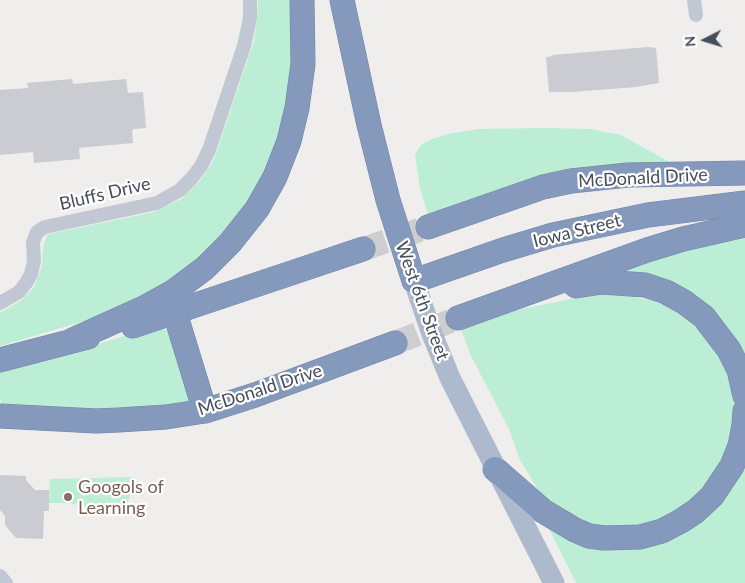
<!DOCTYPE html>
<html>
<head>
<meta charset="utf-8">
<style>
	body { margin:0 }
	#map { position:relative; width:745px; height:583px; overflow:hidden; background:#f0eeed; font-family:Lato,sans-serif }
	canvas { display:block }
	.north { position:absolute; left:680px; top:15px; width:50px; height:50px; -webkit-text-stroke:4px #fff; paint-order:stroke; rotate:265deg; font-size:14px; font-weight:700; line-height:20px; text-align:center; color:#464e5b }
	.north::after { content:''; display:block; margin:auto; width:18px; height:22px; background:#464e5b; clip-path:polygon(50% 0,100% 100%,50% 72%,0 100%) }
</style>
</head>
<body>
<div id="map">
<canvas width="745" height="583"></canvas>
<div class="north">N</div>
</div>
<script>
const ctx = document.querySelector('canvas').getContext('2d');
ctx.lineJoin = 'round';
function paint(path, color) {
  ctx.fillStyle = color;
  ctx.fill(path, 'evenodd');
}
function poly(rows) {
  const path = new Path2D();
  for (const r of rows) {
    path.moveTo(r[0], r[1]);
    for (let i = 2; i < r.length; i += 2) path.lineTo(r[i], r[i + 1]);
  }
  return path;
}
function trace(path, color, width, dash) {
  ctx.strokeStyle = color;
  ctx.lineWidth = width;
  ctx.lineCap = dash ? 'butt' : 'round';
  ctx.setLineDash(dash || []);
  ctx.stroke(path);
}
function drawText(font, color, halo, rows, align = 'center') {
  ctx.font = font + ' Lato,sans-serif';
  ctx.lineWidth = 4.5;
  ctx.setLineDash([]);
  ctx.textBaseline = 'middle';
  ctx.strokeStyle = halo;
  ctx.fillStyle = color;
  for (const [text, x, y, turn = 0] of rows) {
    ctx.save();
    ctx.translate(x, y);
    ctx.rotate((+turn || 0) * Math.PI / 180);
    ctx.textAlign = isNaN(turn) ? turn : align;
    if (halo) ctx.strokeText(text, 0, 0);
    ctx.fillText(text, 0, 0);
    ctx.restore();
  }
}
const green = poly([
	[258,0,297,0,287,112,268,168,244,209,204,256,161,289,101,316,0,346,0,313,22,300,34,287,42,266,43,248,46,237,49,234,154,212,181,199,199,182,212,163,218,148,254,41,257,19],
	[547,128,590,129,621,135,675,165,430,221,420,188,415,155,421,145,432,139,448,134,479,129],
	[745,237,745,368,728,335,618,274,616,269,713,242],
	[600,293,629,296,649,300,664,305,680,315,697,328,722,362,730,383,734,404,734,423,722,466,711,482,678,511,643,527,595,531,553,504,540,493,520,460,509,429,471,356,460,326,502,313],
	[157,326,170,332,190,400,188,403,95,412,2,405,0,398,0,371,65,354],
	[745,452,745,583,576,583,547,525,645,545],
	[135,477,124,516,69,503,49,503,50,479]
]);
const building = poly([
	[648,47,656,48,659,83,636,87,572,92,549,92,546,57,553,56,552,55],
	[72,79,73,84,126,79,128,93,143,92,146,128,133,129,133,131,132,131,133,143,79,148,80,159,34,163,33,152,0,155,0,90,28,88,27,83],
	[0,475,26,476,26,480,35,490,49,490,49,511,44,511,43,539,16,538,5,525,5,516,0,510]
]);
const highwayTunnel = poly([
	[363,249,428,227],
	[395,343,458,318]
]);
const street = poly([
	[694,0,696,15],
	[0,303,19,292,26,283,31,274,34,261,33,242,37,232,45,227,157,203,180,190,191,179,201,166,209,150,244,46,250,18,250,0],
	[0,576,6,583]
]);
const primary = poly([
	[414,281,432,334,450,378,554,583]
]);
const highway = poly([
	[342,0,369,125,388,200,414,281,503,250,553,235,648,215,745,203],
	[428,227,543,187,571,181,628,175,745,173],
	[576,286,602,282,645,285,666,292,684,302,704,317,729,350,739,370,745,396],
	[175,313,205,411],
	[458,318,647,250,683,239,745,225],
	[133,326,363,249],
	[73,340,144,308,173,292,205,268,230,243,257,209,275,177,289,141,297,108,303,64,302,0],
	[0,360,88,337],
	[0,416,96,421,119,420,166,417,205,411,255,395,395,343],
	[495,469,543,511,575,530,589,536,604,538,640,537,662,531,681,521,696,511,712,496,732,466,740,446,744,425,745,411]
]);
const markers = [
	[68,497,5,"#8d6e63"]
];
const streetNames = [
	["McDonald Drive",643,178,-3],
	["Bluffs Drive",105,194,-13],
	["Iowa Street",577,231,-14],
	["West 6th Street",422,301,70],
	["McDonald Drive",260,390,-18]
];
const educationNames = [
	["Googols of",78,487],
	["Learning",78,508]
];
paint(green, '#bbeed5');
paint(building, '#caccd2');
trace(highwayTunnel, '#ceced0', 24, [24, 12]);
trace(highway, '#7084a8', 25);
trace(street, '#c1c8d3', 14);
trace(primary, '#adb9cd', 21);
trace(highway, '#8599bd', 24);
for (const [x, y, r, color] of markers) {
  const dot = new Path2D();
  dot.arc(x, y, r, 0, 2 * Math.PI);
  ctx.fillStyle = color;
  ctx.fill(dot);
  trace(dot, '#fff', 2);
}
drawText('18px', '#464e5b', '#fff', streetNames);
drawText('18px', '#785e54', '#fff', educationNames, 'left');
</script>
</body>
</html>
